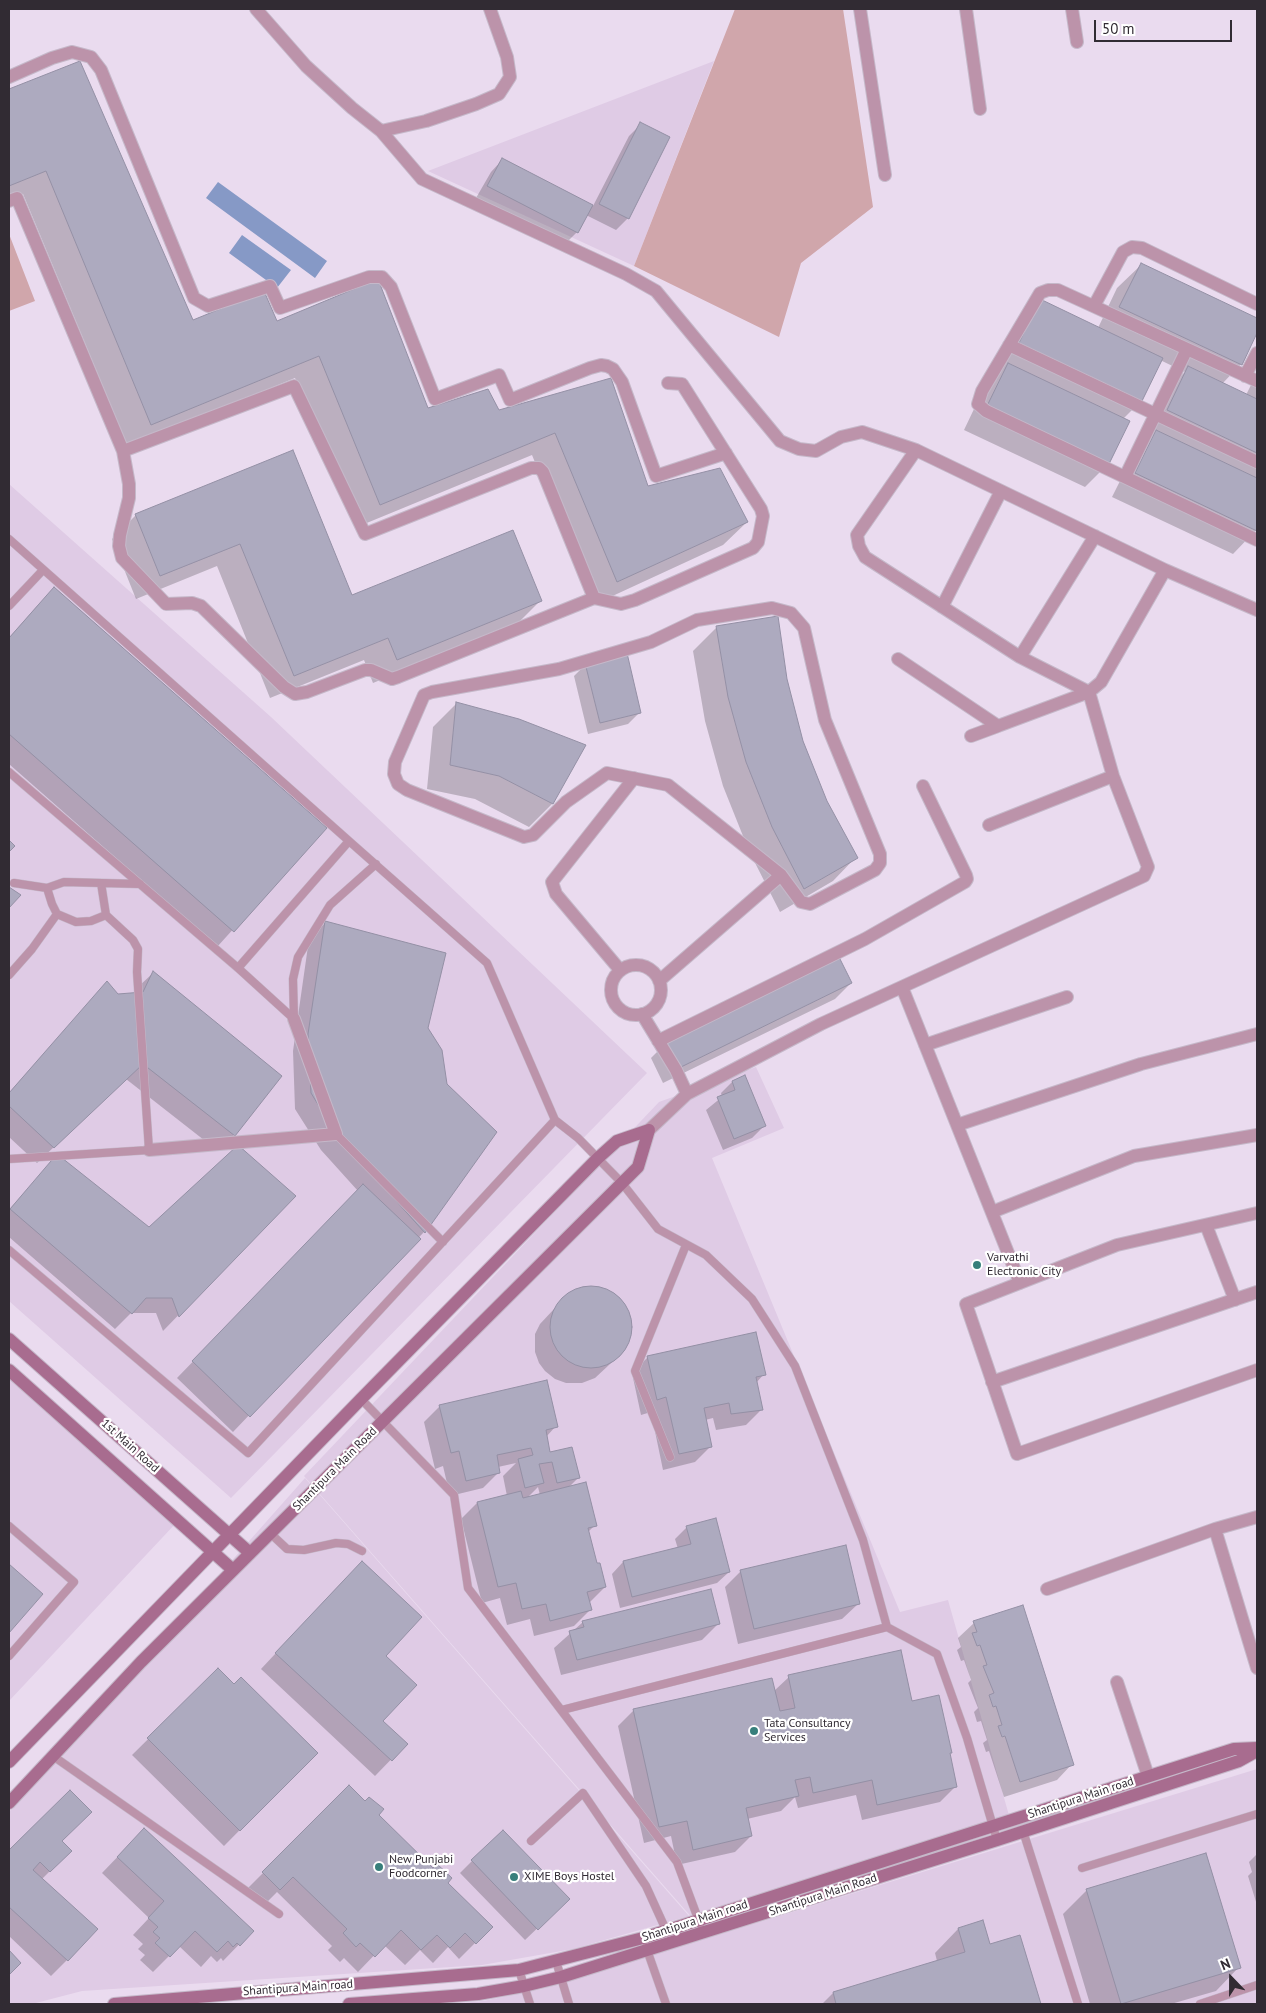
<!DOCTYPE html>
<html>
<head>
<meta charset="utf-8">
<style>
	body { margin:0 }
	#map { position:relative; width:1266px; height:2013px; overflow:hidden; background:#eadbef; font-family:"PT Sans",sans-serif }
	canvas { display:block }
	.frame { position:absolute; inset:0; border:10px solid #312b33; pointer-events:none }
	.north { position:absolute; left:1206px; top:1953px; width:50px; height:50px; -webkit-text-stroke:4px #fff; paint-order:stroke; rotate:338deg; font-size:14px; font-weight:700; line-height:20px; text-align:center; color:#312b33 }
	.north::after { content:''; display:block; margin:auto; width:18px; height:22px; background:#312b33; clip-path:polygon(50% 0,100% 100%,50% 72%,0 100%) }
	.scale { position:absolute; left:1094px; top:20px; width:138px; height:22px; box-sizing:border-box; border:2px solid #312b33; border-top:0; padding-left:6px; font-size:15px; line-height:18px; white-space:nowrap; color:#312b33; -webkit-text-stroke:4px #fff; paint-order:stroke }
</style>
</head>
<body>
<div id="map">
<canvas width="1266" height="2013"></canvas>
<div class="frame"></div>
<div class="north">N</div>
<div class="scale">50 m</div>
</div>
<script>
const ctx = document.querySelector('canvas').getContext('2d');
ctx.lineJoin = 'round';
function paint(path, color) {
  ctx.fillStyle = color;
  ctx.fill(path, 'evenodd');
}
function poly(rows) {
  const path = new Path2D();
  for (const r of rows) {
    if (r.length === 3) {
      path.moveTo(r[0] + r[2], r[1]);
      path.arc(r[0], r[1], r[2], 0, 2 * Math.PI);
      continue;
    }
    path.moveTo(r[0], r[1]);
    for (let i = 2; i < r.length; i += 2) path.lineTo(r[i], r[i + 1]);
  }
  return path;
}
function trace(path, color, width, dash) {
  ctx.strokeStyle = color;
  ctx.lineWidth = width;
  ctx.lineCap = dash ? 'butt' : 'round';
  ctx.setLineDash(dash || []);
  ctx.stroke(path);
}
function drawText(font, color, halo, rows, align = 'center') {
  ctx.font = font + ' "PT Sans",sans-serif';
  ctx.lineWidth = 4.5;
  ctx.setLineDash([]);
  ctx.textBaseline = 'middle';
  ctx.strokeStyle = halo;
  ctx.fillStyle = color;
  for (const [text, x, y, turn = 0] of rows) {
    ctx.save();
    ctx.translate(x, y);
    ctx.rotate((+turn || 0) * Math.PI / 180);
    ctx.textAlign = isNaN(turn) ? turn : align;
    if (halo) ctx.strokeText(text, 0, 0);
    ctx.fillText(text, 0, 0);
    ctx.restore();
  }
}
const built = poly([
	[714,61,634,266,428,171],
	[9,484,271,717,647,1073,231,1498,9,1301],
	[756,1067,784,1128,712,1158,900,1612,948,1600,1012,1826,701,1928,304,1476,659,1102],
	[9,1376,177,1522,9,1701],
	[305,1478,689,1916,573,1949,482,1965,82,1991,32,2004,9,2004,9,1812],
	[1257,1769,1257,2004,451,2004,483,2001,542,1989]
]);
const green = poly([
	[735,9,843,9,873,207,801,263,779,337,634,266],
	[9,234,35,301,9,311]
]);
const water = poly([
	[218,182,327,261,315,278,206,198],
	[242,235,291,270,277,288,229,253]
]);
const shadow = poly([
	[80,62,193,322,276,323,427,410,498,412,610,380,647,488,747,522,723,545,593,605,532,455,357,527,295,378,128,447,23,194,9,199,9,90],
	[641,124,628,218,616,230,586,215,577,232,565,244,476,198,491,172,502,160,593,206,629,136],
	[1141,265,1257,320,1257,331,1241,364,1222,384,1246,395,1257,373,1257,529,1233,554,1112,497,1165,391,1185,372,1160,360,1141,401,1123,419,1108,464,1085,487,964,430,984,388,1002,370,997,367,1017,324,1098,328,1117,288],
	[292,452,351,597,540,601,517,624,373,683,364,660,270,698,217,566,136,599,112,539,136,515],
	[38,605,325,828,217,947,9,764,9,638],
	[717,627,785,680,802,741,826,801,856,857,833,881,780,912,749,851,723,786,705,721,693,651],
	[586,664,640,712,628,724,588,734,574,676],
	[457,703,552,804,529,827,475,799,427,789,433,727],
	[325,923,427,1029,446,1084,496,1132,424,1232,233,1432,177,1378,358,1191,321,1150,295,1109,293,1051,309,939],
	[153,973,234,1135,218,1151,126,1079,37,1163,9,1137,9,1093,107,983,117,995,135,994,137,988],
	[851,983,835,999,663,1083,651,1058,667,1042],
	[732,1082,764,1126,752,1138,723,1150,706,1110,722,1097,721,1093],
	[57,1156,149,1228,294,1196,163,1331,156,1313,131,1313,115,1329,9,1237,9,1210],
	[583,1288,599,1288,614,1294,626,1308,630,1317,631,1335,624,1351,595,1378,582,1383,566,1383,555,1379,545,1371,539,1363,535,1352,535,1334,540,1324,568,1294],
	[648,1357,764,1374,756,1383,762,1409,746,1425,716,1430,713,1418,705,1420,711,1446,695,1462,663,1470,651,1412,641,1415,632,1373],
	[440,1406,556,1426,546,1437,549,1453,578,1478,568,1488,595,1525,588,1532,596,1565,605,1587,589,1603,590,1610,574,1626,534,1636,530,1619,507,1625,500,1598,482,1603,461,1519,477,1503,507,1496,503,1476,516,1463,498,1467,499,1472,483,1488,450,1496,443,1466,435,1469,424,1422],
	[538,1487,540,1495,527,1498],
	[687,1527,729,1572,717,1583,620,1608,612,1574,623,1562,678,1549,675,1539],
	[9,1565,41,1594,9,1631],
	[741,1571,858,1604,842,1619,738,1644,725,1587],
	[346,1578,381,1721,406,1744,375,1776,261,1669],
	[583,1622,718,1624,702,1640,561,1675,554,1648],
	[974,1623,1072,1764,1057,1780,1004,1797,989,1751,986,1752,983,1743,987,1740,981,1721,977,1722,974,1712,978,1708,968,1683,971,1680,964,1660,961,1661,957,1650,961,1647,958,1638],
	[218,1670,234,1686,316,1753,224,1846,132,1755],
	[789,1677,911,1702,951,1752,949,1754,956,1786,940,1802,862,1820,856,1795,798,1808,795,1797,781,1811,747,1819,751,1836,735,1852,677,1865,671,1836,644,1843,618,1726,634,1710,774,1691],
	[349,1787,491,1927,459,1959,448,1947,433,1963,420,1950,405,1965,384,1945,358,1972,344,1958,340,1962,328,1950,332,1946,277,1892,264,1905,247,1889],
	[70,1792,60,1842,70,1851,42,1879,67,1960,51,1976,9,1936,9,1852],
	[502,1831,568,1899,525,1940,460,1873],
	[128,1846,252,1931,223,1961,221,1958,217,1962,211,1956,201,1967,179,1946,153,1972,140,1960,145,1955,138,1949,143,1944,133,1935,149,1918,102,1873],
	[1257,1854,1257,1905,1248,1876,1252,1872,1249,1862],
	[1087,1890,1239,1967,1216,1991,1171,2004,1090,2004,1063,1914],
	[982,1922,989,1946,1019,1937,1039,2004,822,2004,833,1993,937,1961,935,1953,958,1929]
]);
const building = poly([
	[80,61,193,320,264,291,277,321,378,279,428,408,488,389,499,410,611,378,648,486,720,468,748,522,617,582,555,433,380,505,319,356,151,425,46,171,9,186,9,89,80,61],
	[640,122,670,137,629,219,599,204,640,122],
	[502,158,593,205,578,233,487,186,502,158],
	[1141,263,1257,318,1257,333,1242,365,1119,307,1141,263],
	[1040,299,1163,358,1142,401,1019,343,1040,299],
	[1008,363,1130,421,1109,464,987,406,1008,363],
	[1188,366,1257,399,1257,453,1167,410,1188,366],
	[1156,430,1257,478,1257,531,1135,473,1156,430],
	[293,450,352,595,513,530,542,601,397,660,388,638,294,676,240,544,160,576,135,514,293,450],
	[54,587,327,828,234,932,9,734,9,638,54,587],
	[778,616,787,679,803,741,827,801,858,858,804,889,772,827,746,762,728,697,716,626,778,616],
	[627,653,641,713,600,723,585,663,627,653],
	[456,702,519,719,586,745,553,804,499,776,450,765,456,702],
	[9,840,15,846,9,852,9,840],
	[9,887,21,895,9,908,9,887],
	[325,921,446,953,428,1028,442,1050,447,1084,497,1132,425,1233,336,1134,311,1093,308,1034,325,921],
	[839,957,852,983,679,1068,666,1041,839,957],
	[153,971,282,1076,235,1136,143,1064,54,1148,9,1106,9,1093,107,981,118,994,143,992,153,971],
	[745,1075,766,1126,734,1139,717,1097,735,1090,732,1081,745,1075],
	[238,1145,296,1196,179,1317,172,1298,146,1298,132,1314,10,1209,57,1154,149,1227,238,1145],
	[363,1184,421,1239,250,1417,192,1361,363,1184],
	[591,1327,41],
	[756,1332,766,1375,756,1377,763,1410,731,1414,729,1403,704,1408,712,1447,679,1454,666,1397,657,1400,647,1356,756,1332],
	[547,1380,558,1427,546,1430,550,1452,572,1447,580,1478,557,1483,552,1462,539,1464,544,1483,525,1488,518,1459,533,1455,531,1448,497,1455,500,1473,466,1481,459,1451,451,1453,439,1405,547,1380],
	[586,1482,597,1526,588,1528,597,1563,600,1563,606,1587,587,1592,592,1610,550,1621,546,1604,522,1609,516,1583,498,1587,477,1502,521,1491,523,1498,586,1482],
	[716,1518,730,1572,632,1597,623,1561,691,1544,686,1526,716,1518],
	[846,1545,860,1604,754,1629,740,1570,846,1545],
	[362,1561,422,1617,386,1656,417,1685,383,1721,408,1744,392,1761,275,1653,362,1561],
	[9,1564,43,1594,9,1633,9,1564],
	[711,1589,720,1624,577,1660,569,1631,584,1627,582,1621,711,1589],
	[1023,1605,1074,1765,1020,1782,1005,1736,1002,1737,998,1726,1002,1725,996,1706,993,1707,989,1695,994,1693,983,1666,987,1665,980,1645,977,1646,972,1633,977,1632,973,1621,1023,1605],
	[901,1650,912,1701,939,1695,952,1753,950,1753,957,1787,877,1805,872,1780,813,1793,810,1777,795,1780,799,1796,746,1808,752,1836,693,1850,687,1821,659,1827,633,1709,772,1678,780,1711,795,1708,788,1675,901,1650],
	[218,1668,234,1684,241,1677,318,1753,240,1831,147,1738,218,1668],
	[349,1785,365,1801,369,1797,384,1809,379,1815,433,1868,437,1864,452,1878,448,1883,493,1927,476,1944,465,1933,450,1948,437,1935,421,1950,401,1930,375,1957,360,1943,356,1947,343,1933,347,1929,293,1877,280,1890,262,1872,349,1785],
	[70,1790,92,1812,62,1841,72,1851,50,1872,40,1862,33,1870,98,1929,68,1961,9,1907,9,1850,70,1790],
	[144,1828,254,1931,240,1946,237,1943,233,1947,228,1941,217,1952,195,1931,170,1957,155,1943,160,1938,153,1932,158,1927,148,1918,164,1901,117,1857,144,1828],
	[503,1830,570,1899,538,1930,471,1860,503,1830],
	[1206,1853,1241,1968,1121,2004,1086,1889,1206,1853],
	[983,1920,990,1944,1020,1935,1041,2004,836,2004,833,1992,965,1952,958,1928,983,1920],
	[9,1950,21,1963,9,1975,9,1950]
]);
const lane = poly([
	[9,539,349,841],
	[9,606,43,570],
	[9,772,238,968,294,1019],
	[14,883,47,888,52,904,57,914],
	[101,883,106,915],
	[47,888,64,882,140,884],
	[9,975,32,949,57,914,76,922,91,921,106,915,133,940,138,949,137,972,149,1150,9,1159],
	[294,1019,293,979,298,957,330,905,376,864],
	[555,1120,578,1138,622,1183,658,1229,706,1255,752,1299,795,1366,863,1540,887,1627],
	[336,1134,443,1242],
	[9,1250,248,1453,555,1120,487,963,349,841,238,968],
	[361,1399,454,1495,468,1588,677,1862,700,1924],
	[670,1457,635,1371,686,1245],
	[9,1526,74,1582,9,1656],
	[270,1533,287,1549,304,1550,336,1543,348,1544,362,1551],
	[562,1710,887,1627,937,1654,967,1738,997,1840],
	[53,1756,279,1914],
	[1023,1831,1078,2004],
	[531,1841,583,1793,646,1886,666,1930],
	[1082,1868,1257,1814],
	[646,1947,666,2004],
	[556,1961,569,2004],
	[519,1970,530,2004],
	[1200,2004,1257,1985]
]);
const street = poly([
	[256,9,306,66,352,108,381,131,422,179,626,274,656,291,780,441,799,449,816,451,841,437,862,432,916,450],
	[860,9,885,175],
	[966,9,980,109],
	[1072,9,1077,42],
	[9,77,52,58,72,52,91,57,101,70,194,298,208,306,270,286,280,308,369,277,382,277,391,287,435,399,499,375,510,400,590,368,601,365,607,366,613,369,622,382,656,476,726,453],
	[381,131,426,121,476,104,499,94,510,77,507,57,490,9],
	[9,201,17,198,123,451,294,386,365,534,531,468,539,468,543,472,594,598],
	[1094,306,1123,252,1132,247,1142,248,1257,304],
	[1009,345,1257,462],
	[1245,376,1257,353],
	[1257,381,1058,290,1048,290,1040,293,982,391,978,404,986,411,1257,540],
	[123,451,129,484,129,498,120,535,119,546,122,558,166,604,192,603,201,606,284,687,295,694,307,692,365,670,371,670,392,679,398,677,594,598,621,604,635,600,753,548,758,542,763,516,761,509,682,384,668,383],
	[1125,477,1187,349],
	[1165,570,1257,610],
	[942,607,1001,491],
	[772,608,791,613,804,628,825,720,880,854,880,863,875,870,810,904,801,902,781,875,668,785,607,773,566,802,533,835,524,837,407,790,398,784,394,774,395,762,424,695,432,692,559,669,651,642,697,620,772,608],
	[1020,657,1095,536],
	[971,736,998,726],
	[989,825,1113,776],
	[636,990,25],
	[620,970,556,894,552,882,634,778],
	[659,981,781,875],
	[902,987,1020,1283],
	[642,1014,676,1070,687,1094],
	[658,1041,865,939,965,882,967,879,966,875,923,786],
	[925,1045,1067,997],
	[957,1125,1141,1064,1257,1034],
	[649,1130,687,1094,821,1024,1144,876,1148,867,1113,776,1089,692,1020,657,865,557,859,546,857,535,916,450,1165,570,1101,682,1089,692,998,726,898,659],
	[149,1150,336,1134,294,1019],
	[992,1212,1134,1156,1257,1135],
	[1257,1213,1117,1245,966,1304,1017,1454,1257,1370],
	[1206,1225,1235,1300],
	[992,1382,1257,1292],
	[1257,1517,1215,1529,1257,1668],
	[1047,1589,1215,1529],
	[1117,1682,1148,1776]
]);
const secondary = poly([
	[9,1339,250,1553],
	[9,1370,233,1570],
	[9,1762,361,1399,598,1158,617,1141,649,1130],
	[9,1803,141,1662,638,1167,649,1130],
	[114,2004,519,1970,643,1938,1234,1749,1257,1748],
	[349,2004,478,1994,524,1986,561,1977,997,1840,1239,1761,1257,1751]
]);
const markers = [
	[977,1265,5,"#377f7b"],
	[754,1731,5,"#377f7b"],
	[379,1867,5,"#377f7b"],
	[514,1877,5,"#377f7b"]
];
const poiNames = [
	["Varvathi",987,1258],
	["Electronic City",987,1272],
	["Tata Consultancy",764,1724],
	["Services",764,1738],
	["New Punjabi",389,1860],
	["Foodcorner",389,1874],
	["XIME Boys Hostel",524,1877]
];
const streetNames = [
	["1st Main Road",130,1446,42],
	["Shantipura Main Road",335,1469,-45],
	["Shantipura Main road",1081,1798,-18],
	["Shantipura Main Road",823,1895,-18],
	["Shantipura Main road",695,1921,-18],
	["Shantipura Main road",298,1988,-4]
];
paint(built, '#dfcbe5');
paint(green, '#d0a6ab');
paint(water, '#8699c6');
paint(shadow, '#0003');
paint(building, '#adaabf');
trace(building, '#9490a5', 1);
trace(lane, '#c5b8c9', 9);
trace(street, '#c5b8c9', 14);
trace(secondary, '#c5b8c9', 14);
trace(lane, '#bc93aa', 8);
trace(street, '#bc93aa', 12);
trace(secondary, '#a86c8f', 12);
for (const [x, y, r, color] of markers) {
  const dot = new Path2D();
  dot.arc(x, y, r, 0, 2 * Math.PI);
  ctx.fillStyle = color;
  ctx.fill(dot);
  trace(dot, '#fff', 2);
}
drawText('12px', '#312b33', '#fff', poiNames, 'left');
drawText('12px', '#312b33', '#fff', streetNames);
</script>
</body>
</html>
